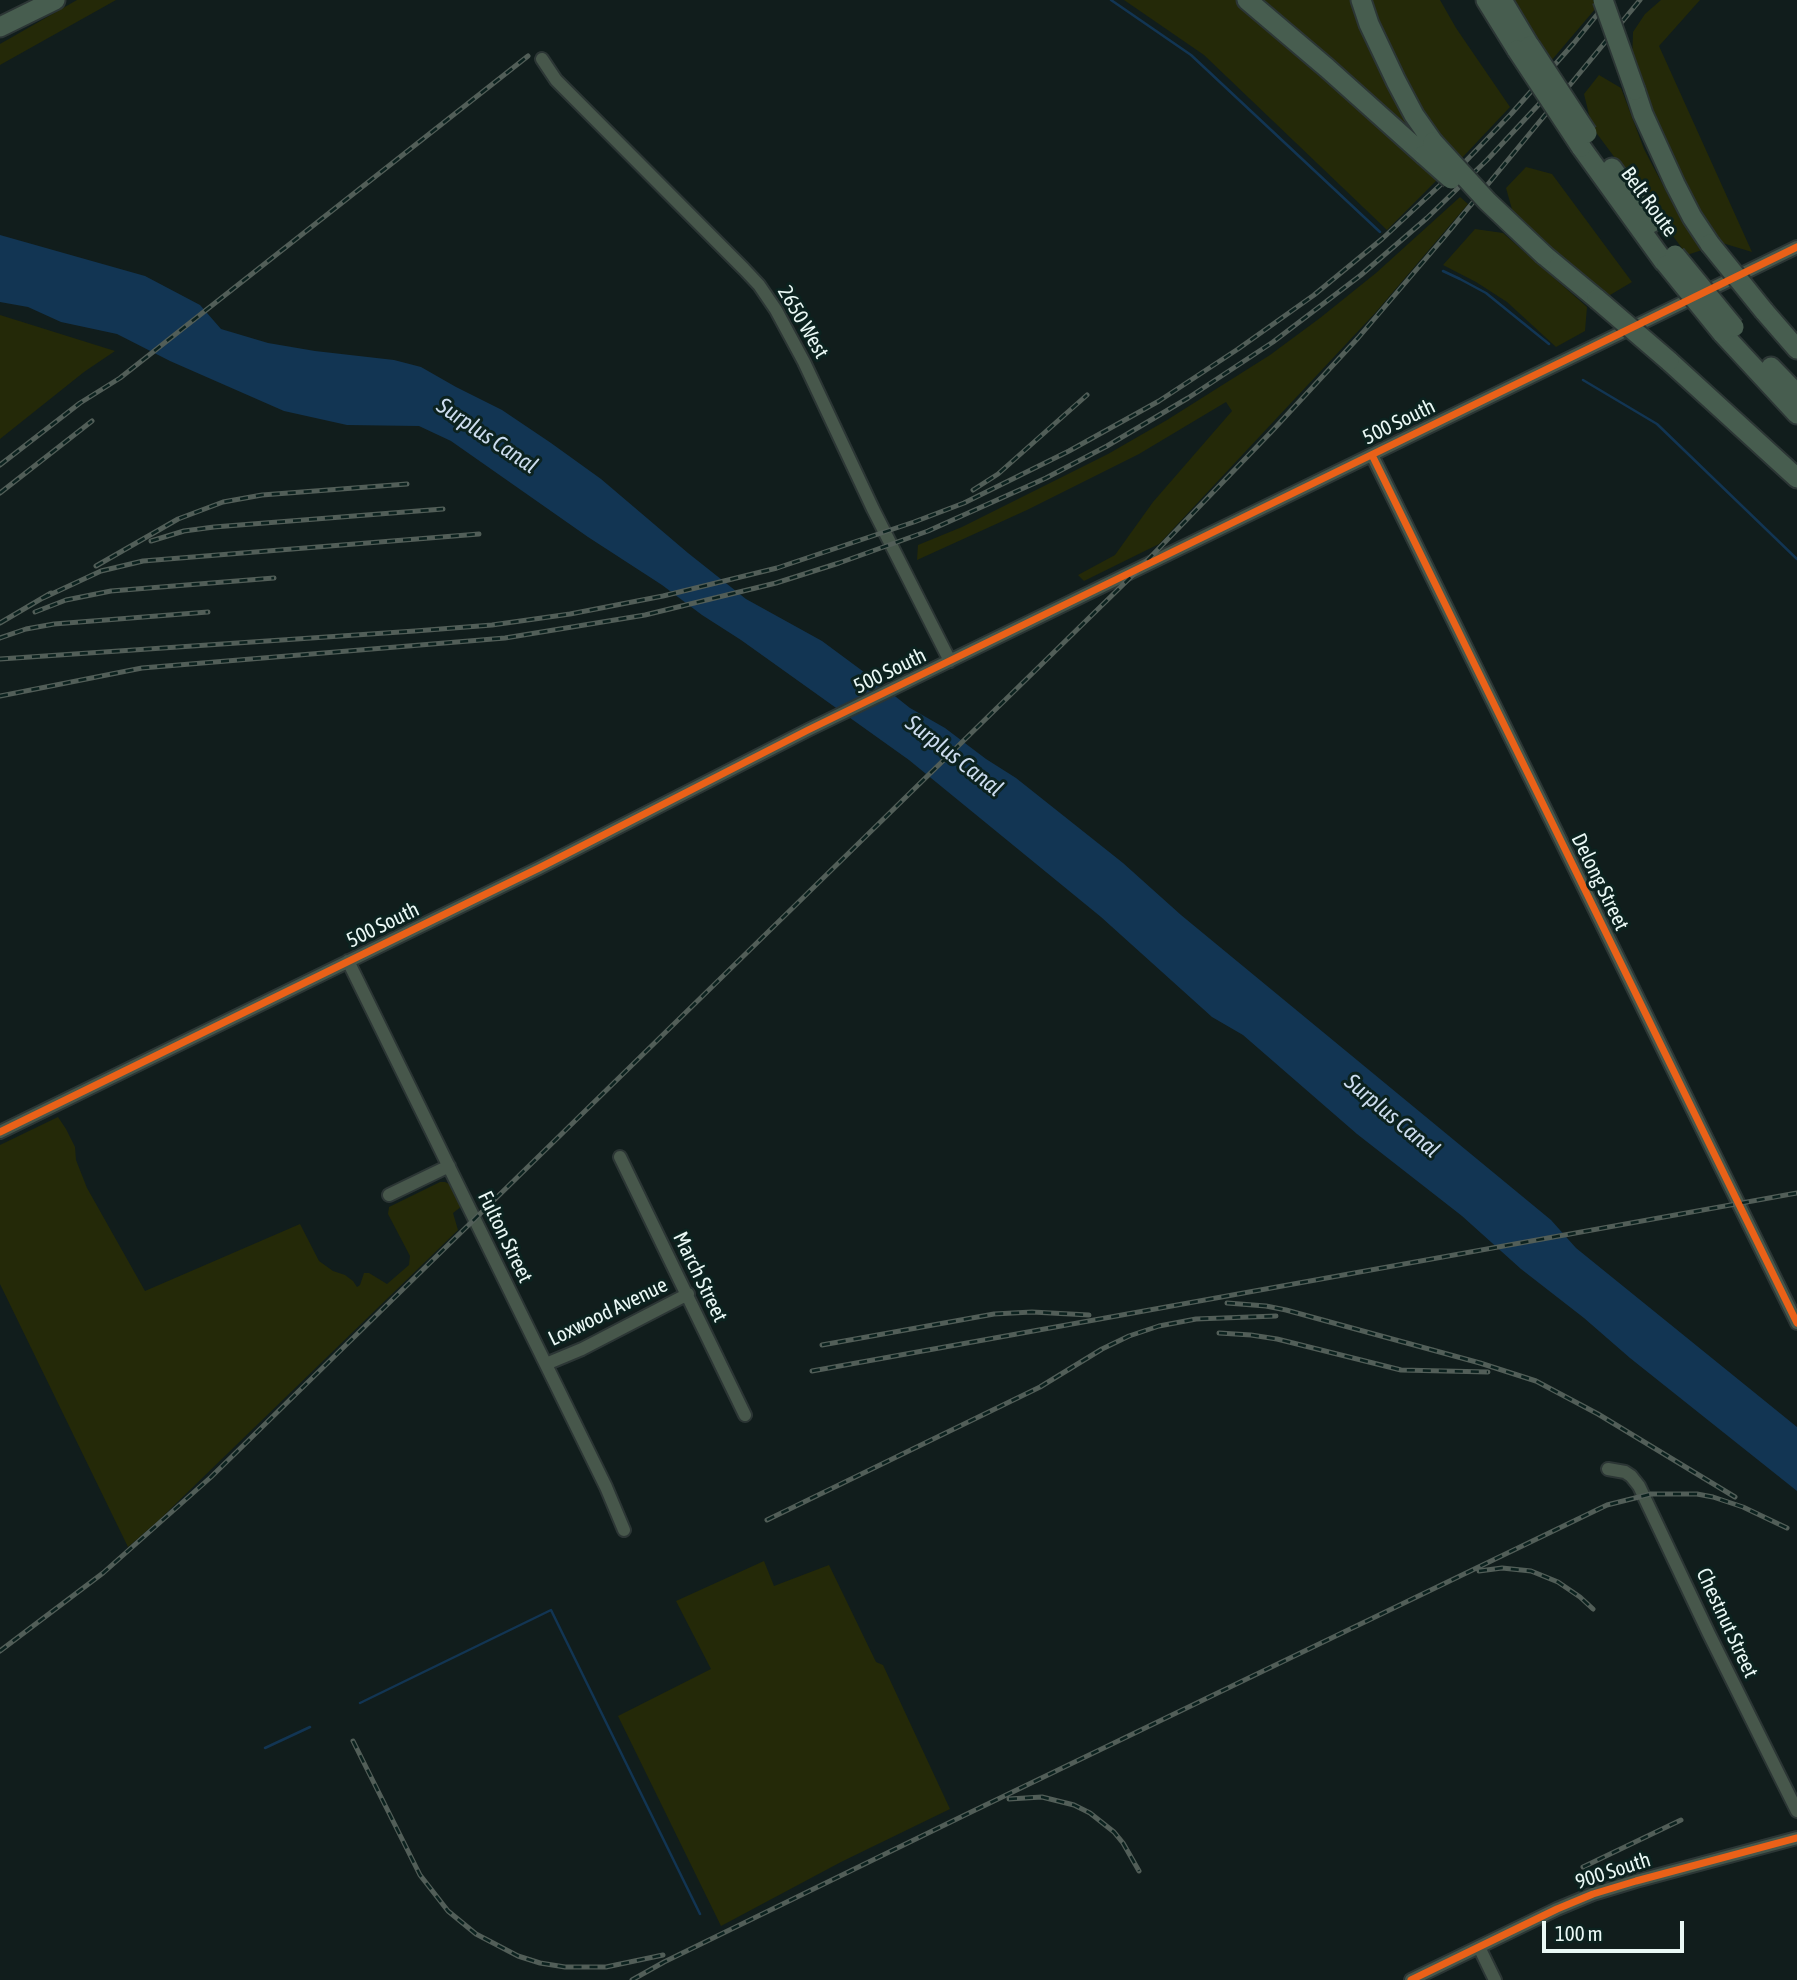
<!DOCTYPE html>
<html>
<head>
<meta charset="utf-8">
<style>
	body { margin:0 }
	#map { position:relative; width:1797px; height:1980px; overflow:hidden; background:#111d1c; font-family:"Asap Condensed",sans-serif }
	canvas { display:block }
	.scale { position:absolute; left:1542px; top:1921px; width:142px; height:32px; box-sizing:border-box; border:4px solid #eaf8f5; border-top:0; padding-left:9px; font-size:21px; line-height:24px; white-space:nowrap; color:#eaf8f5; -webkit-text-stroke:5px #0c221f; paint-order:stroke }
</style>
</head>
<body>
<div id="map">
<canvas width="1797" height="1980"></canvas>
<div class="scale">100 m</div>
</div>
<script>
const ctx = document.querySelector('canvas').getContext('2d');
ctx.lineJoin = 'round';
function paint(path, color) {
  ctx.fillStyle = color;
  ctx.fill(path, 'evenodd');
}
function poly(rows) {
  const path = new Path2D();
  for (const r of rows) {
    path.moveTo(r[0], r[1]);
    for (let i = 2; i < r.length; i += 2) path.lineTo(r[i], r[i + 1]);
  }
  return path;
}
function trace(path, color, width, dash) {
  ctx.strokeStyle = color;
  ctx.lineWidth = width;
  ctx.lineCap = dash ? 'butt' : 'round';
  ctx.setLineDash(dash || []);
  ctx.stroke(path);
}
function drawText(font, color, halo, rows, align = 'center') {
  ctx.font = font + ' "Asap Condensed",sans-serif';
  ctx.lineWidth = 6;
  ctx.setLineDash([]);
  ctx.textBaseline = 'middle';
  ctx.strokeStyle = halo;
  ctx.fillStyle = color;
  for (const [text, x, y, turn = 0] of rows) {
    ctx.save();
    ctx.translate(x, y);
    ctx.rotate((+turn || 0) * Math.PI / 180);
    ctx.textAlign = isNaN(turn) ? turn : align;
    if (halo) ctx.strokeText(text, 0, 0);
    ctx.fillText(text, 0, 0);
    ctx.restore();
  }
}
const green = poly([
	[77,0,116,0,0,65,0,44],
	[1124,0,1238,0,1442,175,1387,230,1204,55],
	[1257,0,1350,0,1366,44,1377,65,1429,148],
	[1365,0,1440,0,1456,28,1510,107,1461,159,1444,142,1391,61],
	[1512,0,1593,0,1596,8,1551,61],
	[1661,0,1700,0,1659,46,1752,252,1719,242,1687,192,1632,66,1633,32,1645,14],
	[1599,75,1621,88,1644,149,1656,172,1678,214,1702,250,1687,255,1592,127,1584,94],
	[1526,167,1552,174,1632,282,1605,298,1515,220,1506,188],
	[1460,197,1468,204,1376,312,1159,544,1084,581,1078,575,1115,555,1153,502,1232,411,1226,402,1139,454,1027,510,917,560,918,545,962,527,1108,454,1167,420,1270,355,1320,318,1376,273],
	[1475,229,1503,233,1587,307,1585,331,1556,347,1507,302,1476,282,1443,265],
	[0,315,115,351,84,372,0,439],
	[58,1117,66,1129,75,1147,76,1160,87,1188,145,1291,300,1224,319,1261,333,1271,345,1275,353,1281,357,1287,360,1285,364,1273,369,1273,387,1284,409,1265,410,1256,388,1214,389,1207,440,1182,445,1182,449,1184,462,1206,453,1213,458,1230,159,1520,128,1547,0,1284,0,1145],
	[764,1561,774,1586,829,1565,876,1662,883,1665,950,1809,841,1862,721,1926,618,1716,711,1669,676,1601]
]);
const water = poly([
	[0,235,145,276,200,305,221,329,268,343,315,351,394,360,421,367,456,387,502,410,551,443,601,479,688,553,746,599,822,641,872,678,910,708,945,728,986,759,1016,778,1123,863,1181,915,1551,1220,1576,1248,1797,1427,1797,1491,1630,1358,1584,1318,1521,1269,1462,1216,1357,1134,1243,1035,1212,1017,1101,917,909,760,741,640,702,615,662,585,588,537,451,441,419,426,347,425,284,411,170,361,117,334,61,322,28,307,0,302]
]);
const stream = poly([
	[1111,0,1191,55,1380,232],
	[1443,271,1460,279,1486,293,1549,344],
	[1583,380,1657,424,1797,559],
	[360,1703,551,1610,700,1914],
	[265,1748,310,1727]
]);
const minor = poly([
	[542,59,556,80,744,269,759,285,776,310,804,362,873,509,950,661],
	[1372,455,1797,1323],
	[348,961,606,1487,624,1530],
	[0,1132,539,868,808,730,1797,247],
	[620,1157,745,1415],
	[389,1195,449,1166],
	[546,1364,582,1349,688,1294],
	[1608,1469,1625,1472,1631,1476,1639,1486,1709,1634,1797,1811],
	[1479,1947,1495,1980],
	[1411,1980,1557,1909,1593,1894,1636,1881,1797,1838]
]);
const highway = poly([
	[1247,0,1327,68,1424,155],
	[1361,0,1369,24,1396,81,1414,115,1433,142],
	[1486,0,1517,50],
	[1502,0,1529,45],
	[0,27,55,0],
	[1635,90,1643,114,1675,184,1692,217,1710,244],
	[1581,147,1664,262],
	[1612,168,1651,223],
	[1544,255,1597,299],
	[1764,311,1797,349],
	[1722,333,1797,414],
	[1669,361,1797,478],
	[1771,367,1797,394]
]);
const rail = poly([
	[0,465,80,403,120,378,528,56],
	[973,490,998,474,1087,395],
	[0,493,92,421],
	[151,541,184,531,214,527,443,509],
	[96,566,178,519,223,502,262,495,407,484],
	[43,598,101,571,143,561,479,534],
	[35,612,66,600,111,591,274,578],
	[0,623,51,593],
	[0,638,26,629,54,624,208,612],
	[0,659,415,631,492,625,570,614,663,596,777,568,914,522,964,503,1069,451,1159,401,1238,349,1314,295,1382,239,1463,164,1511,114,1574,43,1609,0],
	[0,696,142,668,505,638,645,615,776,583,839,563,928,531,1046,478,1107,446,1188,398,1273,342,1361,275,1427,218,1487,160,1555,87],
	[1227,1303,1266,1306,1286,1310,1480,1363,1536,1381,1598,1414,1735,1497],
	[1219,1333,1251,1335,1277,1339,1401,1370,1488,1372],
	[822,1345,994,1314,1032,1312,1089,1315],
	[812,1371,1797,1193],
	[767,1520,1040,1387,1102,1349,1129,1336,1159,1326,1196,1319,1276,1316],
	[1479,1571,1502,1568,1531,1571,1558,1582,1580,1597,1593,1609],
	[0,1651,103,1573,211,1477,1140,568,1273,430,1358,338,1446,235,1640,0],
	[353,1741,420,1875,448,1911,476,1934,518,1956,540,1963,565,1967,606,1967,663,1955],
	[1009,1799,1042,1797,1074,1805,1090,1813,1114,1832,1123,1843,1139,1871],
	[1583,1867,1681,1820],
	[632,1980,664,1962,969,1813,1607,1505,1651,1494,1697,1494,1713,1497,1743,1507,1787,1528]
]);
const highwayBridge = poly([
	[1603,0,1635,90],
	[1530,46,1587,133],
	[1517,50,1581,147],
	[1433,142,1487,201,1544,255],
	[1424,155,1451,179],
	[1710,244,1764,311],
	[1675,255,1734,327],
	[1667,265,1722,333],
	[1597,299,1669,361]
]);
const cycleway = poly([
	[1372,455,1797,1323],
	[0,1132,539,868,808,730,1797,247],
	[1411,1980,1557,1909,1593,1894,1636,1881,1797,1838]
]);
const streetNames = [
	["Belt Route",1649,202,54],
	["2650 West",803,322,60],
	["500 South",1399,422,-26],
	["500 South",890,671,-26],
	["Delong Street",1600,882,64],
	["500 South",383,925,-26],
	["Fulton Street",505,1237,64],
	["March Street",700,1277,64],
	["Loxwood Avenue",608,1312,-26],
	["Chestnut Street",1727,1623,65],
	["900 South",1613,1871,-18]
];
const waterNames = [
	["Surplus Canal",487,436,34],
	["Surplus Canal",954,756,38],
	["Surplus Canal",1392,1116,40]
];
paint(green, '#242908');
paint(water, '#123553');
trace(stream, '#123553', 2.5);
trace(minor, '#2c3635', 16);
trace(highway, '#2c3635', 23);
trace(minor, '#47574b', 12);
trace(highway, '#475d4f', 19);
trace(rail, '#525e58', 5);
trace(rail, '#0c221f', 2.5, [8]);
trace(highwayBridge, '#2c3635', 23, []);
trace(highwayBridge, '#475d4f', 19);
trace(cycleway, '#ea6118', 7);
drawText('21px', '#eaf8f5', '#0c221f', streetNames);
drawText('italic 23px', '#ccdcee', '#0c221f', waterNames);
</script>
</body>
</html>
